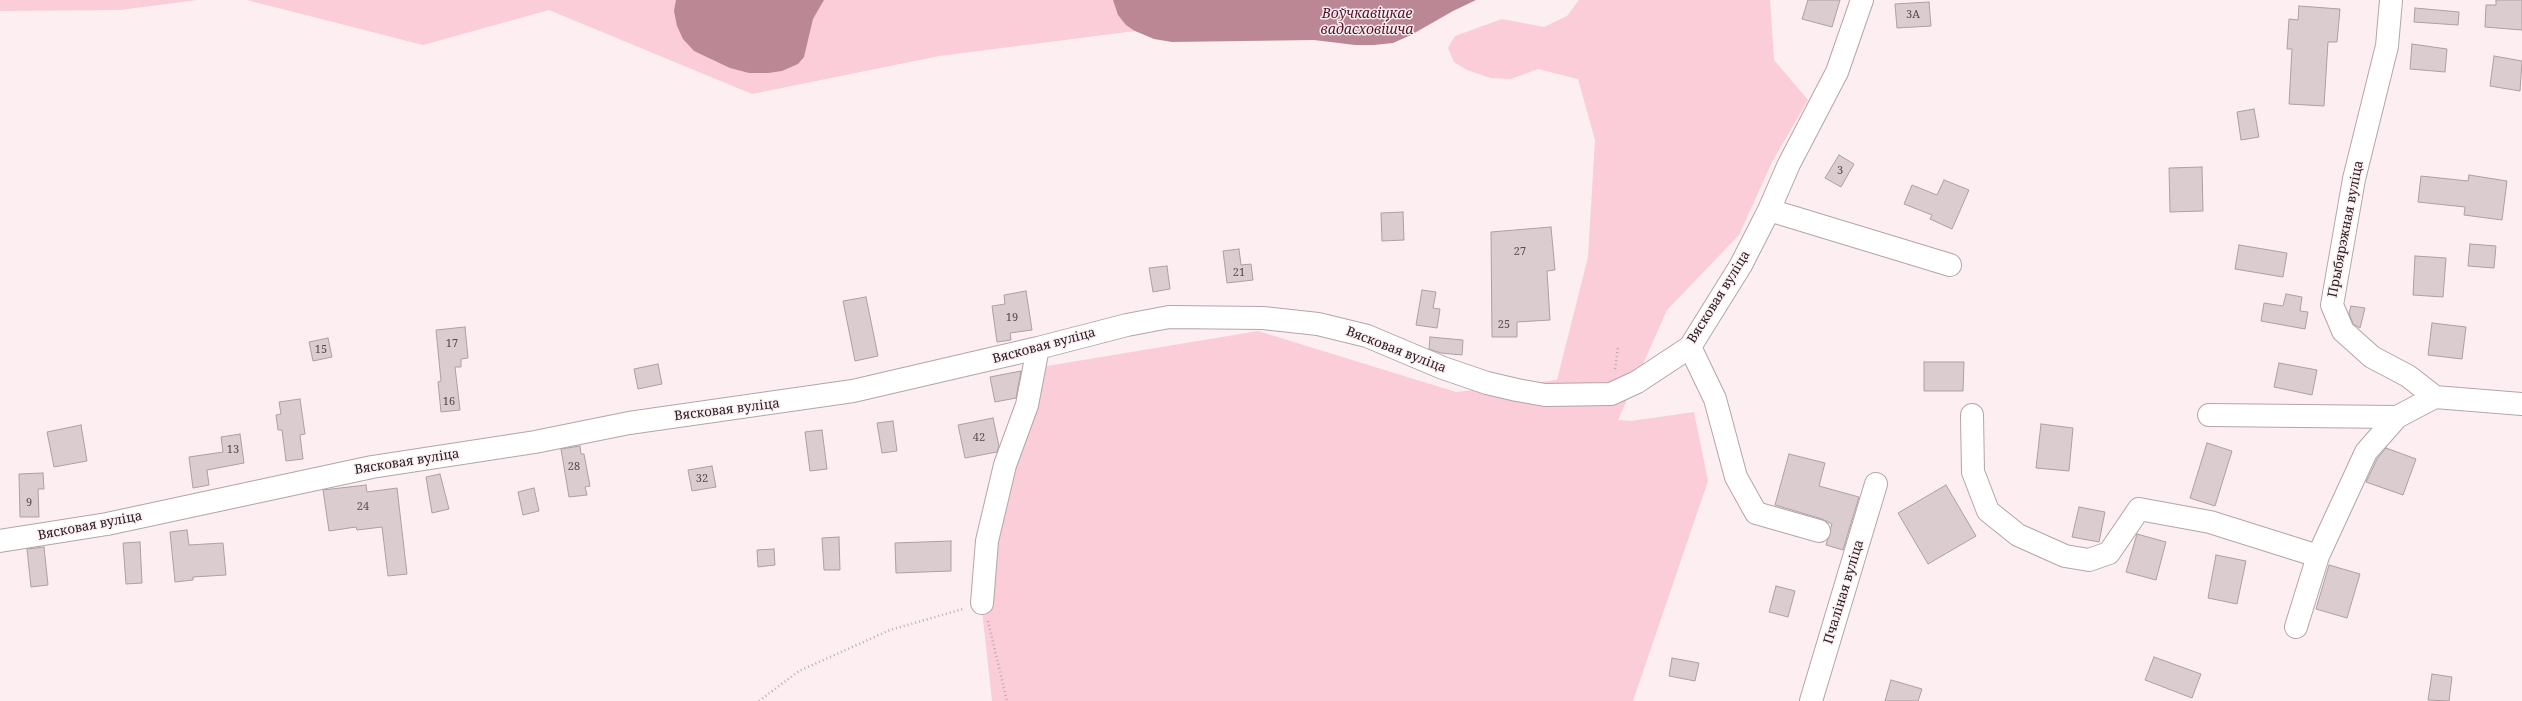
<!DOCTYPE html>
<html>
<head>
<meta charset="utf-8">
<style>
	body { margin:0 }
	canvas { display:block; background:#fdeef2 }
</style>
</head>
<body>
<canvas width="2522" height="701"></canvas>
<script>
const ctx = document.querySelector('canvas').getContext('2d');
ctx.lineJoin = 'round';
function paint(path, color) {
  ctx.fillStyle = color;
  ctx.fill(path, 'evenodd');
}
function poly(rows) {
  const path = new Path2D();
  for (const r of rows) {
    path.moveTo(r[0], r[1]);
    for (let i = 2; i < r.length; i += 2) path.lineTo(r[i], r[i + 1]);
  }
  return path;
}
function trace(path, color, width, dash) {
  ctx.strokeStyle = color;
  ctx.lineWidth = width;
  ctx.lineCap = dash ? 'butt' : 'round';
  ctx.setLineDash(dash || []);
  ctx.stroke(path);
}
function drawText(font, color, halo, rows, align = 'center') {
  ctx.font = font + ' "Noto Serif",serif';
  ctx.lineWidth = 3;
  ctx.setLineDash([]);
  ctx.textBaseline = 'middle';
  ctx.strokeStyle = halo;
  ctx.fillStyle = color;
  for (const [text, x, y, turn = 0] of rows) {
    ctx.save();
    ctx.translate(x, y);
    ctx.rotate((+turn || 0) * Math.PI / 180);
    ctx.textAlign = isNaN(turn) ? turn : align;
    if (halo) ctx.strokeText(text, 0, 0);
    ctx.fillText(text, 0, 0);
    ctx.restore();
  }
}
const green = poly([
	[0,0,197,0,120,10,0,11],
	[247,0,1141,0,1135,31,939,56,752,94,549,10,423,45],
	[1579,0,1770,0,1774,60,1808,100,1772,162,1739,235,1667,310,1618,420,1631,421,1694,412,1708,481,1633,701,992,701,981,601,1041,367,1258,331,1456,392,1557,380,1588,257,1595,140,1578,79,1538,69,1511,79,1491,78,1467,70,1454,62,1448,48,1455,36,1502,19,1544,27,1567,16]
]);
const water = poly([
	[676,0,824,0,813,19,804,57,798,64,782,71,768,73,749,73,730,68,694,51,683,39,677,26,674,11],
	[1113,0,1476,0,1453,11,1411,35,1393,43,1374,45,1355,45,1314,40,1172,42,1154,39,1135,31,1126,25,1118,15]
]);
const building = poly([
	[1808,0,1840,0,1832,27,1802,19,1808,0],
	[2496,0,2522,0,2522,30,2485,27,2486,5,2496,5,2496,0],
	[1929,2,1931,26,1897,28,1895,4,1929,2],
	[2299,6,2340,9,2337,42,2328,42,2324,106,2289,104,2292,49,2287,49,2289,19,2298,20,2299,6],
	[2415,8,2459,12,2458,25,2414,22,2415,8],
	[2412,44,2447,49,2445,72,2410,69,2412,44],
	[2494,56,2522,61,2520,91,2490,86,2494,56],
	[2254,109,2259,137,2241,140,2237,112,2254,109],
	[1839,155,1854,164,1841,187,1825,178,1839,155],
	[2202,167,2203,211,2170,212,2169,168,2202,167],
	[2469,175,2507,181,2502,220,2464,215,2465,207,2418,202,2421,176,2468,181,2469,175],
	[1944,180,1969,190,1952,229,1930,219,1932,215,1904,204,1912,185,1937,195,1944,180],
	[1403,212,1404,240,1382,241,1381,213,1403,212],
	[1551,227,1555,270,1547,271,1550,320,1517,322,1517,337,1492,337,1491,232,1551,227],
	[2470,244,2496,246,2494,268,2468,266,2470,244],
	[2239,245,2287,253,2283,277,2235,269,2239,245],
	[1239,249,1241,265,1251,264,1253,280,1227,283,1223,251,1239,249],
	[2415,256,2446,258,2443,297,2413,295,2415,256],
	[1167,266,1170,289,1153,292,1149,268,1167,266],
	[1422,290,1436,292,1433,308,1440,309,1437,328,1416,325,1422,290],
	[1026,291,1032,330,1010,333,1011,340,997,342,992,306,1005,304,1004,295,1026,291],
	[2286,294,2302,297,2300,311,2308,312,2305,329,2261,321,2264,303,2283,306,2286,294],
	[866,297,878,356,855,361,843,301,866,297],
	[2351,306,2365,308,2360,328,2353,324,2349,313,2351,306],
	[2432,323,2466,327,2462,359,2428,355,2432,323],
	[465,327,468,358,461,359,461,367,455,367,460,410,441,412,438,382,441,381,436,330,465,327],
	[1430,337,1463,340,1462,355,1441,353,1429,349,1430,337],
	[328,338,332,357,313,361,309,342,328,338],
	[1924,362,1964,362,1963,391,1924,391,1924,362],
	[2279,363,2317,370,2312,395,2274,387,2279,363],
	[658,364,662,384,638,389,634,369,658,364],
	[1021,371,1016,398,995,402,990,377,1021,371],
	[300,399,305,434,300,435,303,459,286,461,282,430,278,430,276,415,281,414,279,402,300,399],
	[993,418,999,446,997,452,965,458,958,425,993,418],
	[893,421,897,451,882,453,877,423,893,421],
	[2041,424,2073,428,2069,471,2036,468,2041,424],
	[81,425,87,461,54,467,47,432,81,425],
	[822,430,827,469,810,471,805,432,822,430],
	[240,434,244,463,207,470,209,485,193,488,189,457,223,452,221,437,240,434],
	[2207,443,2232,451,2215,506,2190,498,2207,443],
	[580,446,581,454,584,454,590,486,585,487,587,495,569,497,561,449,580,446],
	[2386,448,2416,459,2403,495,2366,482,2377,459,2386,448],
	[1789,454,1825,463,1819,486,1859,497,1843,550,1826,545,1832,524,1822,519,1775,505,1789,454],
	[712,466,716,487,692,491,688,470,712,466],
	[43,473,44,489,38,489,39,517,20,517,19,474,43,473],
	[440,474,449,509,432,513,426,477,440,474],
	[366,485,367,492,397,488,407,574,388,576,382,527,357,530,356,527,329,531,323,490,366,485],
	[1946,485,1976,536,1928,564,1898,513,1946,485],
	[534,488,539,511,523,515,518,492,534,488],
	[2079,507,2105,512,2099,542,2072,537,2079,507],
	[187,530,189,545,223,543,226,575,193,577,193,580,175,582,170,532,187,530],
	[2137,534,2166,542,2156,580,2126,572,2137,534],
	[839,537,840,570,824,570,822,538,839,537],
	[951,541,951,571,896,573,895,543,951,541],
	[140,542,142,583,126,584,123,543,140,542],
	[44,547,48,585,31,587,27,549,44,547],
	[774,549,775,565,758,567,757,550,774,549],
	[2216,555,2246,561,2237,604,2208,598,2216,555],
	[2329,565,2360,574,2347,618,2316,609,2329,565],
	[1776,586,1795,591,1788,617,1769,612,1776,586],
	[2154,657,2201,674,2192,698,2145,680,2154,657],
	[1672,658,1699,663,1695,681,1669,676,1672,658],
	[2432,674,2452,677,2449,701,2428,700,2432,674],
	[1891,680,1922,689,1918,701,1885,701,1891,680]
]);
const path = poly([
	[1615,369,1618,347],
	[988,621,1007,701],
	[759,701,799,671,890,630,963,609]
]);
const minor = poly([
	[2391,0,2387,46,2354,179,2332,305,2343,331,2372,357,2408,376,2435,397],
	[1769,210,1950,265],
	[1690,347,1715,399,1736,477,1756,513,1819,531],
	[2435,397,2522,404],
	[1972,415,1973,472,1988,511,2018,535,2065,556,2089,560,2109,553,2139,509,2210,522,2318,556],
	[2209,415,2397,417],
	[0,541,107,524,372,467,535,442,629,423,853,391,1038,348,1127,325,1169,317,1263,318,1318,324,1367,336,1443,368,1487,383,1517,390,1545,395,1611,394,1637,382,1690,347,1741,265,1769,210,1789,164,1837,72,1862,0],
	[982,603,987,541,1005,465,1027,405,1038,348],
	[2296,627,2318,556,2366,452,2397,417,2435,397],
	[1811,701,1876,484]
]);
const numberNames = [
	["3А",1913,15],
	["3",1840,171],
	["27",1520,252],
	["21",1239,273],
	["19",1012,318],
	["25",1504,325],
	["17",452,344],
	["15",321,350],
	["16",449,402],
	["42",979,438],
	["13",233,450],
	["28",574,467],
	["32",702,479],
	["9",29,503],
	["24",363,507]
];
const streetNames = [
	["Прыбярэжная вуліца",2346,229,-79],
	["Вясковая вуліца",1719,297,-58],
	["Вясковая вуліца",1044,346,-15],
	["Вясковая вуліца",1396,350,21],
	["Вясковая вуліца",727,410,-7],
	["Вясковая вуліца",407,462,-9],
	["Вясковая вуліца",90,526,-11],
	["Пчаліная вуліца",1844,592,-73]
];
const waterNames = [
	["Воўчкавіцкае",1367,14],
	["вадасховішча",1367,30]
];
paint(green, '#facdd8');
paint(water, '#bb8795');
paint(building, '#dbcccf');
trace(building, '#ad9fa2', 1);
trace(minor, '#b3a5a8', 24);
trace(path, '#b8acb0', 2.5, [1, 3]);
trace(minor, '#fff', 22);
drawText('11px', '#534c4d', null, numberNames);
drawText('13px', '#262122', '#fdeef2', streetNames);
drawText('italic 14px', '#52122a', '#fdeef2', waterNames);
</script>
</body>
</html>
